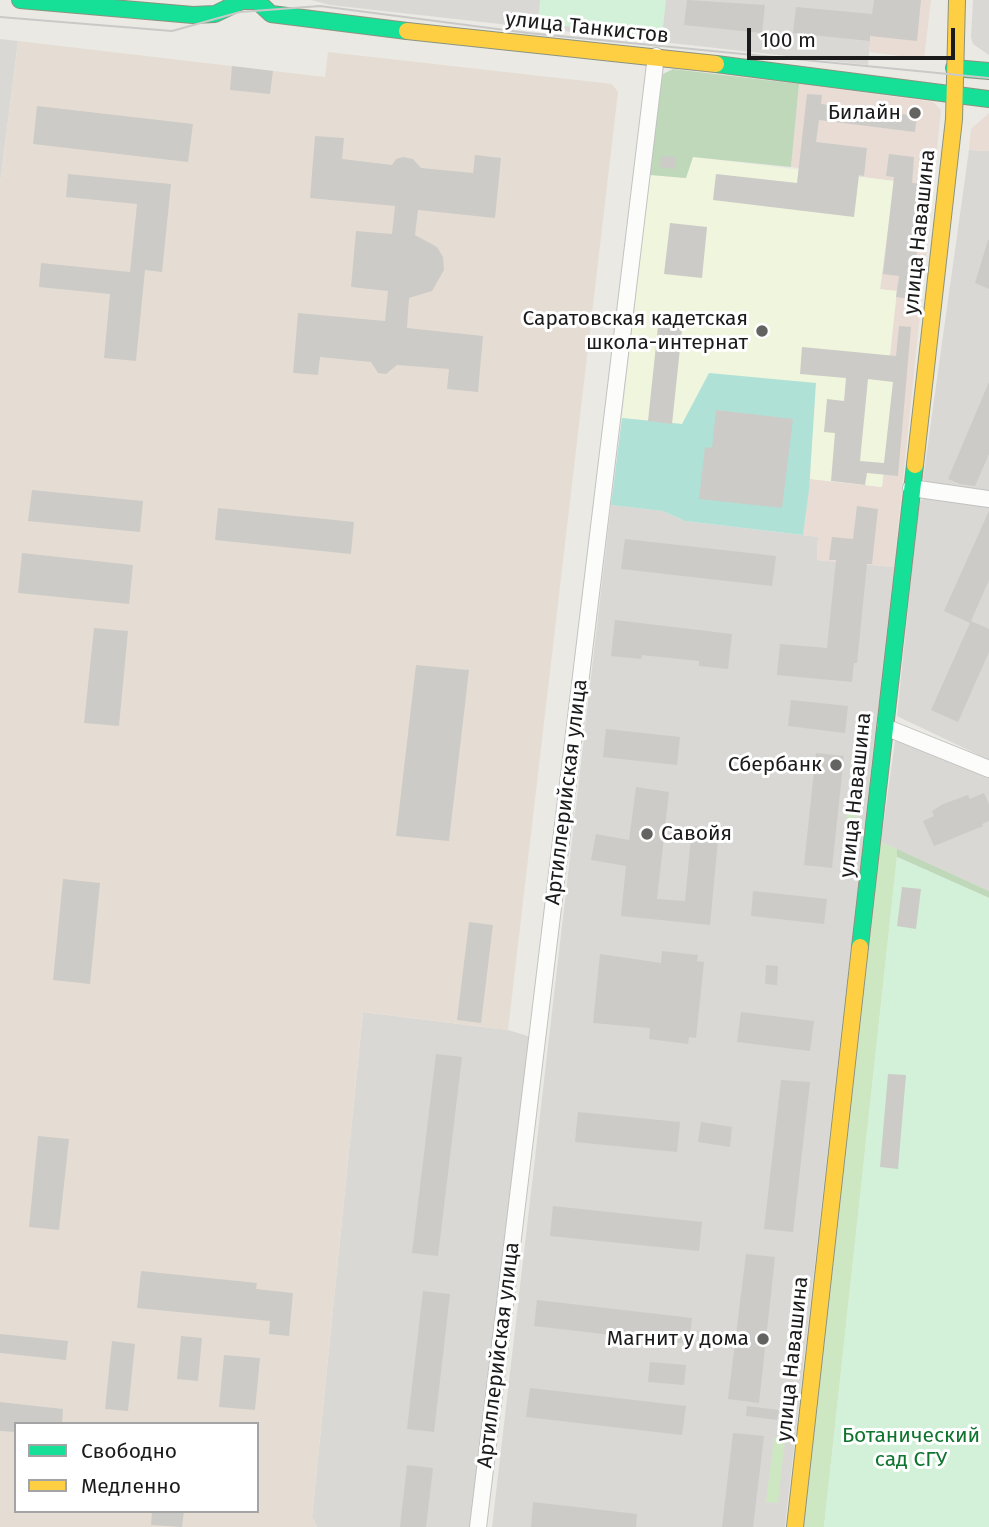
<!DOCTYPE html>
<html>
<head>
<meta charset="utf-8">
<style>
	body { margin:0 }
	#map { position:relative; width:989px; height:1527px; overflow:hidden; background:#eae9e4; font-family:"Fira Sans",sans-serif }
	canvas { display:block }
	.legend { position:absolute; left:14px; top:1422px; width:245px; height:91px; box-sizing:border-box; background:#fff; border:2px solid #a4a4a4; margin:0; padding:9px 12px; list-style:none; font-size:21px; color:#1b1b1b }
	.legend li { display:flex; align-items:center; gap:14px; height:35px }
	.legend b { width:35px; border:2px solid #a4a4a4 }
	.scale { position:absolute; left:747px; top:28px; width:208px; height:32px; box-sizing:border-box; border:4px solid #1b1b1b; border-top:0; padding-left:9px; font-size:21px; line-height:24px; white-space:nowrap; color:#1b1b1b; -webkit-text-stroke:5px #fff; paint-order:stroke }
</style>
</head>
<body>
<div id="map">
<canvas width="989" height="1527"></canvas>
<ul class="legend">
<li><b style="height:9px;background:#16e098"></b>Свободно</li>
<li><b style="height:9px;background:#ffcf43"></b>Медленно</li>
</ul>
<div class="scale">100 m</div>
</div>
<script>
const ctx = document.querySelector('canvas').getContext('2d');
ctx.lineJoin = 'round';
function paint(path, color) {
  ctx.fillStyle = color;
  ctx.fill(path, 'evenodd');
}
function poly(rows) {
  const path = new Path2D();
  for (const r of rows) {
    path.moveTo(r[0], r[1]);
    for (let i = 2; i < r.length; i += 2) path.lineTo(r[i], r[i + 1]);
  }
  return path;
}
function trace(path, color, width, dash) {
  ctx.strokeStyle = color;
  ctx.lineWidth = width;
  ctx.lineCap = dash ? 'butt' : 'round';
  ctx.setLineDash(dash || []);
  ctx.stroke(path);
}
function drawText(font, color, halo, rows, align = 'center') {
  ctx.font = font + ' "Fira Sans",sans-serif';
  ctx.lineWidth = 6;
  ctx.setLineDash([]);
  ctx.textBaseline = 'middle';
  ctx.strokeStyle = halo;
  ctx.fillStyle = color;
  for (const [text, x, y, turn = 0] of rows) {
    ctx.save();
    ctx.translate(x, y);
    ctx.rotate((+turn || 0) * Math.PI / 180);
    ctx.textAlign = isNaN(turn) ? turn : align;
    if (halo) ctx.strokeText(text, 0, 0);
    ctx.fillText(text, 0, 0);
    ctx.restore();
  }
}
const residential = poly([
	[311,0,874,0,868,65,330,5],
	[973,0,989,0,989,55,973,44,971,37],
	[0,39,18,41,0,184],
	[969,150,989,151,989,494,929,484,923,479],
	[926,498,989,505,989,760,897,716,919,501],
	[611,505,663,511,685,521,818,537,817,560,894,567,785,1527,492,1527],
	[900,738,989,775,989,891,881,842,895,741],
	[363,1012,508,1030,531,1037,473,1527,317,1527,312,1517]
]);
const commercial = poly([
	[874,0,931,0,924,59,869,52],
	[799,84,933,102,941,110,894,567,817,560,818,537,803,535,810,479,882,487,895,365,889,364,896,291,880,290,894,181,791,167],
	[989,113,989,151,969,150,971,129]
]);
const education = poly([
	[693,157,894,181,880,289,897,291,889,364,895,365,882,487,810,479,815,383,682,424,622,418,650,175,685,178]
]);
const military = poly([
	[18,41,325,77,328,52,612,84,618,92,508,1030,363,1012,312,1517,317,1527,0,1527,0,184],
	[16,1424,257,1424,257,1511,16,1511]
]);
const grass = poly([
	[854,754,864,755,854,839,844,838],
	[881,842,897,849,897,857,824,1527,804,1527],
	[774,1438,785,1439,778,1503,766,1502]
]);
const forest = poly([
	[673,69,799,84,791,167,693,157,686,178,650,175,661,81,663,74],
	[897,849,989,891,989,898,897,857]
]);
const park = poly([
	[540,0,666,0,662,37,538,23],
	[897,857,989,898,989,1527,824,1527]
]);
const pitch = poly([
	[709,373,816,383,809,490,803,535,685,521,663,511,611,505,622,418,682,424]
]);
const building = poly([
	[687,0,765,5,762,33,684,25],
	[874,0,921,0,917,41,870,36,870,41,793,33,796,7,872,14],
	[232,66,273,71,270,94,230,90],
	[807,94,822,95,821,104,917,116,915,132,819,120,816,142,867,148,864,176,859,175,854,217,713,200,716,174,797,183],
	[37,106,193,124,188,162,33,144],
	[315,136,344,138,342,159,392,165,396,159,403,157,413,159,421,168,473,173,475,155,501,158,495,218,418,210,415,235,437,247,443,257,444,270,432,291,409,298,407,328,483,336,478,392,447,389,449,369,397,365,386,374,378,373,371,362,320,357,318,375,293,373,298,313,385,321,388,291,351,287,356,231,392,234,395,206,310,198],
	[889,154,914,157,912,183,924,184,912,299,896,297,899,276,883,274,894,177,886,176],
	[661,156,676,157,675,169,660,167],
	[68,174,171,184,162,272,145,270,136,361,104,358,110,294,39,287,41,263,130,272,137,204,66,197],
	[670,223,707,227,702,278,664,274],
	[988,240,989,240,989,289,975,283],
	[659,317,683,320,672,424,648,421],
	[899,326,911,327,898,476,867,473,865,485,831,481,835,433,824,432,827,399,844,401,846,378,800,374,802,347,896,356],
	[868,379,893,382,884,463,860,461],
	[989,382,989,454,975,486,960,484,948,479],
	[716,410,793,419,782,508,699,499,705,447,712,448],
	[32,490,143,501,140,532,28,521],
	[857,506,878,509,872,564,867,564,857,663,854,663,852,682,777,675,780,644,827,648,836,560,829,560,832,537,853,539],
	[218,508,354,522,351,554,215,540],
	[989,511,989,580,971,621,989,629,989,652,958,722,931,710,970,623,944,611],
	[625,539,776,556,772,586,621,569],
	[22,553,133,565,129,604,18,593],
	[615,620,732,634,728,669,699,666,699,661,642,655,641,659,611,656],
	[94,628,128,631,119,726,84,723],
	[416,665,469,670,449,841,396,836],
	[791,700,848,706,845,733,788,726],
	[606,729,680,737,677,765,603,757],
	[816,753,844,756,832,868,804,865],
	[636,787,669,792,657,899,685,901,692,826,719,829,710,925,621,916,626,866,591,860,596,834,629,840],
	[984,793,989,804,989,821,982,824,983,826,934,846,923,821,934,816,932,811,943,804,968,795,970,799],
	[63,879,100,883,90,984,53,980],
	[902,887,921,889,916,929,897,926],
	[753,891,827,899,824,924,751,916],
	[469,922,493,925,481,1023,457,1020],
	[662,951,698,955,697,961,704,962,696,1038,689,1037,688,1044,649,1039,650,1028,593,1023,600,954,661,963],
	[766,965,778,966,777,985,765,984],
	[741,1012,814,1021,810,1051,737,1042],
	[436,1054,462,1057,438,1256,412,1253],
	[888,1074,906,1075,898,1169,880,1167],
	[781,1080,810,1082,793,1232,764,1229],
	[578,1112,680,1122,677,1152,575,1142],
	[701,1122,732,1127,730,1147,698,1142],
	[38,1136,69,1139,59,1230,29,1227],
	[553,1206,702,1222,699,1251,550,1236],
	[746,1254,775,1257,759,1403,728,1399],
	[141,1271,257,1283,256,1289,293,1293,289,1336,269,1334,270,1321,137,1308],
	[423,1291,450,1294,434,1432,407,1429],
	[537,1300,692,1318,689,1344,534,1326],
	[0,1334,68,1341,66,1360,0,1353],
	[181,1336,202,1338,198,1381,177,1379],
	[112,1341,135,1344,128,1411,105,1409],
	[224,1355,260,1358,255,1410,219,1407],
	[650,1362,686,1365,684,1385,648,1382],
	[530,1388,686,1406,682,1435,526,1417],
	[0,1402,63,1409,62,1424,16,1424,16,1432,0,1431],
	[747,1406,779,1410,777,1420,746,1416],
	[733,1433,764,1436,753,1527,722,1527],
	[407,1465,433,1468,426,1527,400,1527],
	[533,1502,637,1514,636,1527,531,1527],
	[152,1511,184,1511,182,1527,151,1525]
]);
const street = poly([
	[911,488,989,499],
	[885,727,989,769],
	[478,1527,656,56]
]);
const fast = poly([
	[20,0,193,15,215,14,242,1,257,1,271,14,407,31],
	[716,64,989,99],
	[954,68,989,71],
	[860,947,915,465]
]);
const slow = poly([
	[407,31,716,64],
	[915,465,954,119,957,0],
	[795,1527,860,947]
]);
const tram = poly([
	[0,17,172,31,240,12,320,6,528,33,989,78]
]);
const markers = [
	[915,113,7,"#636361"],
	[762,331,7,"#636361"],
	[836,765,7,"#636361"],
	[647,834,7,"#636361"],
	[763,1339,7,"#636361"]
];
const streetNames = [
	["улица Танкистов",587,28,6],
	["улица Навашина",920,232,-84],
	["Артиллерийская улица",567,792,-83],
	["улица Навашина",856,795,-84],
	["Артиллерийская улица",499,1355,-83],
	["улица Навашина",793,1359,-84]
];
const poiNames = [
	["Билайн",901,113],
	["Саратовская кадетская",748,319],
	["школа-интернат",748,343],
	["Сбербанк",822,765],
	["Савойя",661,834,"left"],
	["Магнит у дома",749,1339]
];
const parkNames = [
	["Ботанический",911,1436],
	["сад СГУ",911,1460]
];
paint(residential, '#d9d8d5');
paint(commercial, '#e8dcd5');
paint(education, '#f0f5de');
paint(military, '#e5ddd3');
paint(grass, '#cee7c3');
paint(forest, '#bfd8ba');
paint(park, '#d2f1d8');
paint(pitch, '#b0e1d7');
paint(building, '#cccbc7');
trace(street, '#c2c2c0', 18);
trace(fast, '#8c937d', 18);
trace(slow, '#8c937d', 18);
trace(street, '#fcfcfb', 16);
trace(fast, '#16e098', 16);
trace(slow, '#ffcf43', 16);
trace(tram, '#c9c9c8', 2);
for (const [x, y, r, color] of markers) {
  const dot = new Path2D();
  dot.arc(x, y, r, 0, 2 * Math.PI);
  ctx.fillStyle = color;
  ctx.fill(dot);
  trace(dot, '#fff', 2.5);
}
drawText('21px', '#1b1b1b', '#fff', streetNames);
drawText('21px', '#1b1b1b', '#fff', poiNames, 'right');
drawText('21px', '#0f742e', '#fff', parkNames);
</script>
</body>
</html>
